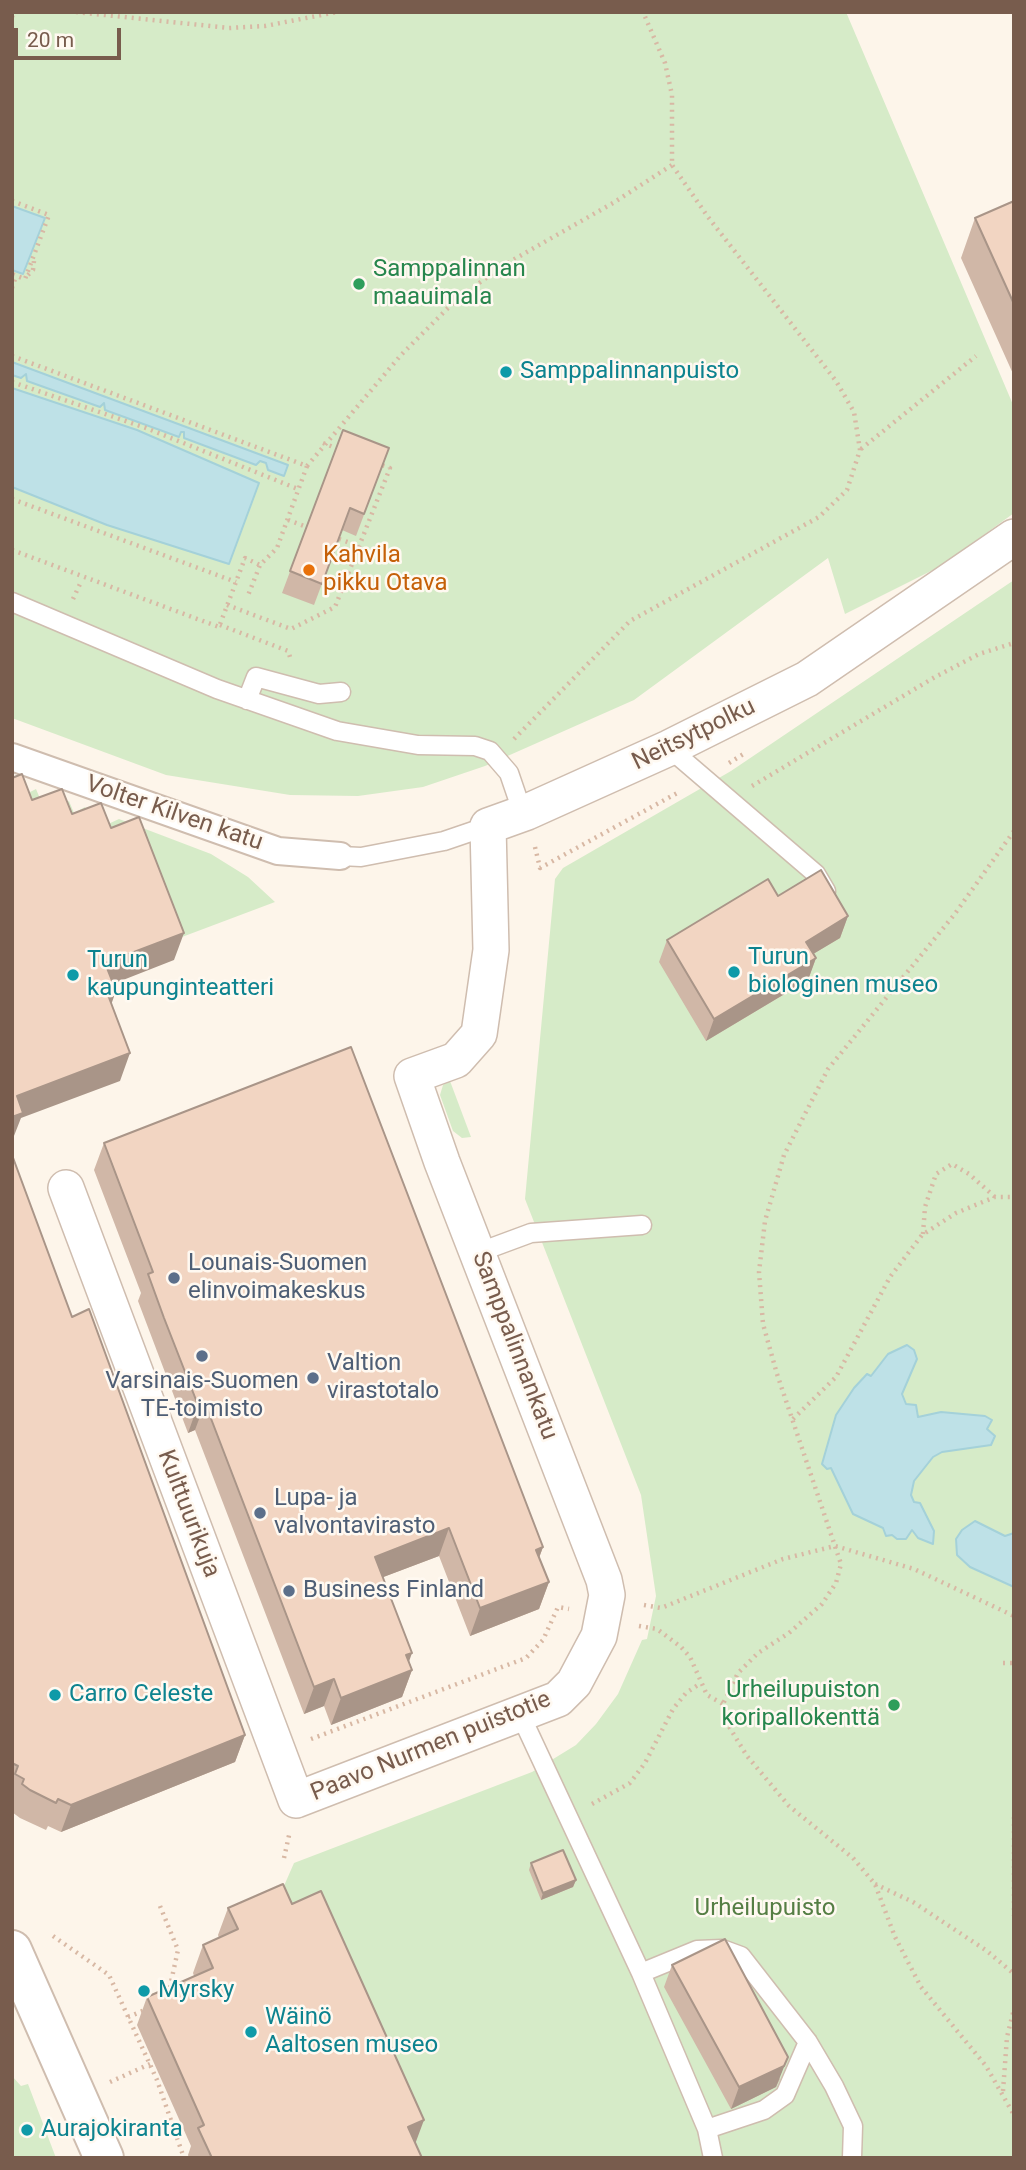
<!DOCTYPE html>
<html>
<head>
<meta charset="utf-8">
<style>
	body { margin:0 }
	#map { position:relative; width:1026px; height:2170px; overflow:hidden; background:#fdf5ea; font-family:Roboto,sans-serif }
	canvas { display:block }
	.frame { position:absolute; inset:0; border:14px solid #785c4d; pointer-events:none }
	.scale { position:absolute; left:14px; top:28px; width:107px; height:32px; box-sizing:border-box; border:4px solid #785c4d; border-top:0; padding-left:9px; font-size:21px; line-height:24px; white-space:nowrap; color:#785c4d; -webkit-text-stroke:5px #fff9f1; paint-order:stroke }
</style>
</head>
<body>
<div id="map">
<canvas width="1026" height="2170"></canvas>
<div class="frame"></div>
<div class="scale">20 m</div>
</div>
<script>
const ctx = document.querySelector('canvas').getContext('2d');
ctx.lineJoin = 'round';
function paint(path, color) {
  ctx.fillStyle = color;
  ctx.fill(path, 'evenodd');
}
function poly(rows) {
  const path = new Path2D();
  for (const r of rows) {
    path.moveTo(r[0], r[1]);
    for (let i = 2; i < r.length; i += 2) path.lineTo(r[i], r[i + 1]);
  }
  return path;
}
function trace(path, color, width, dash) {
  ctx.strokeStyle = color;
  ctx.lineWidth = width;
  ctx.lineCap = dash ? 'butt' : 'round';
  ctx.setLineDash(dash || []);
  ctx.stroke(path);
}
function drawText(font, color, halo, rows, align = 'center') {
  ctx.font = font + ' Roboto,sans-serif';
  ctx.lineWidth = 5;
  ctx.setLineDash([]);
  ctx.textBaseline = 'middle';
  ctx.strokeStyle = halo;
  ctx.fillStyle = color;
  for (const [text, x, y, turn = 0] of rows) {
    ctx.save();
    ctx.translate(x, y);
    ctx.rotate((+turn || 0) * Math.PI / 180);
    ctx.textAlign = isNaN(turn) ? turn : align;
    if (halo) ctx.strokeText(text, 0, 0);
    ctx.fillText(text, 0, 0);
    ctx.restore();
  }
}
const green = poly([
	[12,12,846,12,1014,407,1014,513,941,566,845,614,828,558,634,700,485,766,423,787,358,796,290,795,166,775,12,718],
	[1014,580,1014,2158,400,2158,273,1911,294,1863,532,1772,576,1745,596,1724,618,1694,642,1640,647,1639,656,1596,641,1495,525,1199,555,879,563,868,731,771],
	[36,789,41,801,57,807,69,801,74,813,85,807,90,818,106,825,119,819,211,854,248,877,275,902,174,940,62,842,24,795],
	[450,1081,471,1137,462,1138,453,1131,440,1095,443,1085],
	[12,2076,21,2086,28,2084,56,2158,12,2158]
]);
const water = poly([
	[12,206,45,218,23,274,12,270,12,206],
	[12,362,288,465,284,476,268,470,266,463,260,461,256,465,184,438,184,432,181,432,179,437,105,410,104,403,100,407,27,381,26,374,21,378,12,375,12,362],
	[12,388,137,430,259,483,229,564,107,525,12,487,12,388],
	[907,1345,914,1350,917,1359,902,1394,906,1404,916,1405,918,1417,941,1412,985,1416,992,1420,987,1429,995,1436,991,1445,942,1452,933,1457,914,1481,911,1495,914,1502,920,1503,934,1531,933,1544,918,1538,912,1530,906,1539,897,1539,892,1535,886,1536,883,1528,853,1514,831,1468,827,1469,822,1464,836,1415,854,1388,867,1374,871,1376,888,1354,907,1345],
	[975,1521,1005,1536,1014,1533,1014,1587,970,1567,957,1555,956,1539,962,1530,975,1521]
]);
const path = poly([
	[76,12,229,28,265,26,337,12],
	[12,17,14,12],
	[12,201,49,215,25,279,12,274],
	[28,275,33,270,34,261],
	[12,288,16,276],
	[12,356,307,466,277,548,260,565,247,598],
	[12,382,146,428,298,489],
	[323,443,341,450],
	[861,449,976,356],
	[307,466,401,355,457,299,504,265,613,203,672,165],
	[12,499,236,582],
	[288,520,307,527],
	[339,539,359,546],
	[12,550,219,627,245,558,260,565],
	[73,599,80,584],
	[227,605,291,629,335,607,390,468,379,464],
	[220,625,288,651,291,660],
	[514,739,630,621,819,517,847,490,860,450,854,412,836,381,708,217,672,165,672,95,665,63,643,12],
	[729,763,745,753],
	[752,786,935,677,979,654,1014,643],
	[1014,831,954,915,828,1069,784,1155,765,1221,759,1272,763,1324,777,1374,841,1564,836,1583,822,1604,789,1633,758,1653,738,1673,723,1704,725,1720,747,1756,789,1806,853,1858,875,1884,895,1937,921,1987,986,2066,1014,2115],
	[535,847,540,868,679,792],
	[923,1234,925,1207,936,1174,952,1164,969,1174,995,1197],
	[793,1419,836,1377,890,1277,922,1235,956,1213,995,1197,1014,1197],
	[644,1605,661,1608,783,1559,835,1546,914,1569,1014,1616],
	[639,1626,657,1629,681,1647,690,1657,707,1695,723,1704],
	[1003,1663,1014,1663],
	[311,1739,526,1658,543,1640,558,1607,569,1609],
	[592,1804,630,1783,645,1763,673,1709,686,1693,701,1683],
	[1014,1817,1014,1916],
	[284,1858,290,1831],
	[875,1884,913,1902,987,1951,1014,1974],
	[160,1906,178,1950,169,1991],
	[53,1936,109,1975,157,2080,184,2158],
	[128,2017,145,2010],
	[110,2082,150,2064],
	[1003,2091,1007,2037,1014,2009]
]);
const service = poly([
	[12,602,217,689,337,731,418,745,475,746,490,751,509,773,523,814],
	[247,700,256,677,319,694,341,692],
	[669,748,816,874,826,891],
	[340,856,361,857,444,841,488,826],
	[477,1253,531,1233,642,1225],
	[521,1716,641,1973,707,2129,713,2158],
	[641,1973,697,1950,722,1949,741,1956,808,2042,834,2086,853,2126,852,2158],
	[707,2129,764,2110,785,2095,808,2042]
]);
const pedestrian = poly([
	[12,757,278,851,340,856]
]);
const minor = poly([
	[66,1188,296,1800,558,1699,574,1683,599,1636,607,1595,604,1580,442,1162,412,1076,456,1060,479,1034,491,950,488,826,527,812,669,748,807,679,1014,537]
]);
const tertiary = poly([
	[12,1950,104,2158]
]);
const wall = poly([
	[1014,201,1014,376,961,258,975,218],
	[343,430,389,448,356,536,342,530,314,605,282,593],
	[778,896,848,916,840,938,813,954,816,958,808,980,706,1041,659,962,667,940],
	[104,1143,543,1547,539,1558,549,1582,539,1609,470,1636,439,1556,383,1577,412,1670,402,1697,331,1725,324,1706,304,1714,195,1430,188,1433,138,1301,141,1293,94,1170],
	[12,1155,72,1317,245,1735,235,1762,61,1832,48,1826,46,1830,20,1818,12,1812,14,1806,12,1805],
	[531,1863,576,1880,573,1887,541,1900,529,1870],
	[292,1904,415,2143,422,2158,189,2158,188,2155,191,2146,137,2025,147,1997,194,1976,193,1973,203,1945,219,1938,218,1935,228,1908],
	[672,1965,780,2079,776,2087,731,2109,664,1987]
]);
const shadedWall = poly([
	[848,916,840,938,798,963,806,942],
	[184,933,174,960,95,991,105,963],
	[816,958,808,980,706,1041,714,1019],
	[116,991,106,1019,108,995],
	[130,1053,120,1081,21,1118,12,1141,12,1110,17,1096],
	[205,1403,195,1430,188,1433,198,1405],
	[449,1528,439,1556,365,1584,375,1557],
	[543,1547,533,1574,536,1550],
	[549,1582,539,1609,470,1636,480,1608],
	[412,1653,405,1673,412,1670,402,1697,331,1725,341,1698,406,1655],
	[334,1679,324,1706,304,1714,314,1687],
	[245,1735,235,1762,61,1832,71,1805],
	[576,1880,573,1887,541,1900,543,1893],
	[788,2057,776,2087,731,2109,739,2087],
	[424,2120,414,2147,408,2127]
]);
const building = poly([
	[1014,201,1014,304,975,218,1014,201],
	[343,430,389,448,364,514,350,508,322,584,290,571,343,430],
	[22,774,32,800,62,789,72,814,101,803,111,828,139,817,184,933,105,963,116,991,108,995,130,1053,17,1096,23,1113,12,1117,12,778,22,774],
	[821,870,848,916,806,942,816,958,714,1019,667,940,768,879,778,896,821,870],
	[351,1047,543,1547,536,1550,549,1582,480,1608,449,1528,375,1557,412,1653,406,1655,412,1670,341,1698,334,1679,314,1687,205,1403,198,1405,164,1318,148,1274,153,1272,104,1143,351,1047],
	[12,1155,72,1317,89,1309,245,1735,71,1805,58,1799,56,1803,30,1790,22,1784,24,1779,15,1774,18,1766,12,1763,12,1155],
	[563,1850,576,1880,543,1893,531,1863,563,1850],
	[283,1884,292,1904,321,1891,424,2120,408,2127,422,2158,212,2158,198,2128,204,2125,147,1997,213,1968,203,1945,238,1929,228,1908,283,1884],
	[725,1939,788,2057,784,2066,739,2087,672,1965,725,1939]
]);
const markers = [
	[359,284,7,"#2e9e5b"],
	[506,372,7,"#0f9aa8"],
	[309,570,7,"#e8710a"],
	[734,972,7,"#0f9aa8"],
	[73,975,7,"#0f9aa8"],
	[174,1278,7,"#5c6f8a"],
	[202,1356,7,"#5c6f8a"],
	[313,1378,7,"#5c6f8a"],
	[260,1513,7,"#5c6f8a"],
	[289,1591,7,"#5c6f8a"],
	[55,1695,7,"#0f9aa8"],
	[894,1705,7,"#2e9e5b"],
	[144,1991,7,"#0f9aa8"],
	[251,2032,7,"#0f9aa8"],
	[27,2130,7,"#0f9aa8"]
];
const leisureNames = [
	["Samppalinnan",373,270],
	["maauimala",373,298],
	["Urheilupuiston",880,1691,"right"],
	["koripallokenttä",880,1719,"right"]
];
const cultureNames = [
	["Samppalinnanpuisto",520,372],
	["Turun",748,958],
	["biologinen museo",748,986],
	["Turun",87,961],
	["kaupunginteatteri",87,989],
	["Carro Celeste",69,1695],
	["Myrsky",158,1991],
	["Wäinö",265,2018],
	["Aaltosen museo",265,2046],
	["Aurajokiranta",41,2130]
];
const foodNames = [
	["Kahvila",323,556],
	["pikku Otava",323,584]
];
const streetNames = [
	["Neitsytpolku",694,735,-26],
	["Volter Kilven katu",174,814,19],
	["Samppalinnankatu",514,1346,69],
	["Kulttuurikuja",188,1514,69],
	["Paavo Nurmen puistotie",431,1747,-22]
];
const serviceNames = [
	["Lounais-Suomen",188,1264],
	["elinvoimakeskus",188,1292],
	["Valtion",327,1364],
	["virastotalo",327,1392],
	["Varsinais-Suomen",202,1382,"center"],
	["TE-toimisto",202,1410,"center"],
	["Lupa- ja",274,1499],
	["valvontavirasto",274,1527],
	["Business Finland",303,1591]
];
const parkNames = [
	["Urheilupuisto",765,1909]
];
paint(green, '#d6ebc8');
paint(water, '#bee1e7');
trace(water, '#a4d1d9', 2);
trace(service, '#cfbdaf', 21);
trace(pedestrian, '#cfbdaf', 30);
trace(minor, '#cfbdaf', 38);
trace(tertiary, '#cfbdaf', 42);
trace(path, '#d8b8a4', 4.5, [2, 5]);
trace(service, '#fff', 18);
trace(pedestrian, '#fff', 26);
trace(minor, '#fff', 35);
trace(tertiary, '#fff', 38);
paint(wall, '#d0b7a7');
paint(shadedWall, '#a99588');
paint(building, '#f2d5c2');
trace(building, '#a99588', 2);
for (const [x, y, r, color] of markers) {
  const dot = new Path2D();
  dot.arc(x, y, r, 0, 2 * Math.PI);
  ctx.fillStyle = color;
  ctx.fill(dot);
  trace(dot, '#fff9f1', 2.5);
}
drawText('24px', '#27864d', '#fff9f1', leisureNames, 'left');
drawText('24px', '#0d838f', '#fff9f1', cultureNames, 'left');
drawText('24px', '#c56008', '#fff9f1', foodNames, 'left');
drawText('24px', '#785c4d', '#fff9f1', streetNames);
drawText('24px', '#4e5e75', '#fff9f1', serviceNames, 'left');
drawText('24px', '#557e44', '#fff9f1', parkNames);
</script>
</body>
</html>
